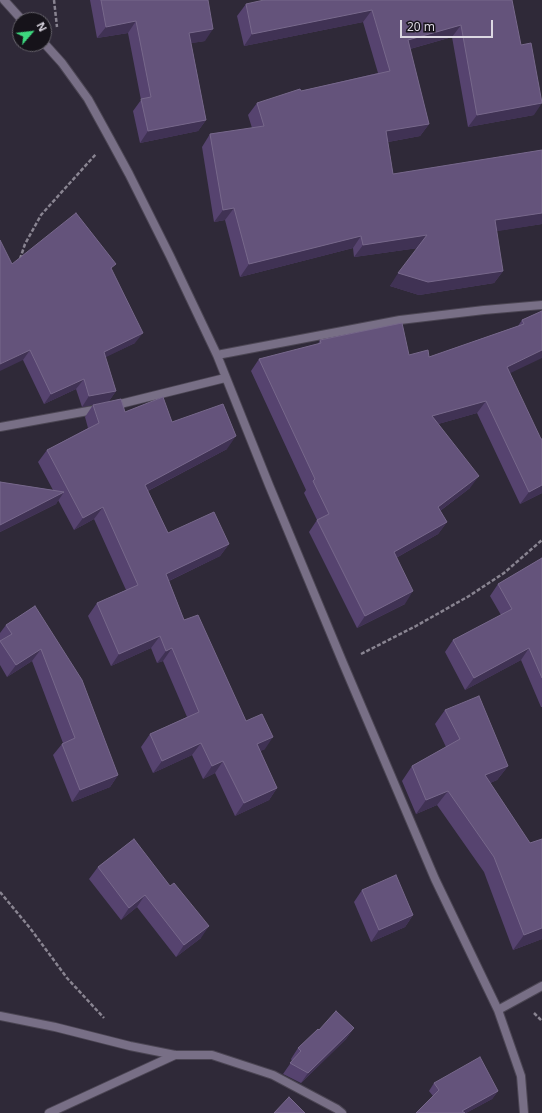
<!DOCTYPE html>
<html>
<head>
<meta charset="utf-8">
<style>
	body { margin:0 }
	#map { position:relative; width:542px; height:1113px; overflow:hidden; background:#2f2938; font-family:"Noto Sans",sans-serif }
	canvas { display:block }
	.north { position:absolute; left:12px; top:12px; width:40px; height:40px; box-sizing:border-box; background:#16131a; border:1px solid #65626a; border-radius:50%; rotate:62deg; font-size:11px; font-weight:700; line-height:16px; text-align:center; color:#dcd8e2 }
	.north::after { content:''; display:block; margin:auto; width:14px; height:18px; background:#3dd77e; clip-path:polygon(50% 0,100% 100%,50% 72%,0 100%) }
	.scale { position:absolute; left:400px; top:20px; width:93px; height:18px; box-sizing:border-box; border:2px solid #dcd8e2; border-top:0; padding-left:5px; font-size:12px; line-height:14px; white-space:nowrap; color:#dcd8e2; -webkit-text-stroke:3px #16131a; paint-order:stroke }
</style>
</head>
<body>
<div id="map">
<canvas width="542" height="1113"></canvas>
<div class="north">N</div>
<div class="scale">20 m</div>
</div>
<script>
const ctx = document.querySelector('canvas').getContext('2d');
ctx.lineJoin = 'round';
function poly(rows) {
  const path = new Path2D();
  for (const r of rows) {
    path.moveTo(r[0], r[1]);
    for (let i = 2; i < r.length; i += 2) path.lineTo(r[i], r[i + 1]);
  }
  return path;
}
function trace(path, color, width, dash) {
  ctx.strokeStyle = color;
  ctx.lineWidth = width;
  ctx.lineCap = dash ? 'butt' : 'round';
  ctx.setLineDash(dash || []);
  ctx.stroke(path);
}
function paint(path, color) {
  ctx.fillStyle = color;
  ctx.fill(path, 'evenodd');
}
const path = poly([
	[54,0,57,27],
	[20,259,25,244,41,215,96,154],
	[361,654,416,626,469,596,504,573,542,540],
	[0,892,30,928,67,978,104,1018],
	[534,1013,542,1021]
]);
const minor = poly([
	[4,0,22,20],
	[44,43,62,63,88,99,110,139,129,174,170,256,217,355,269,485,343,663,435,879,498,1010,521,1076,524,1113],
	[217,355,400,320,484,310,542,305],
	[112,406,225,378],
	[0,427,99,409],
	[498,1010,542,986],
	[0,1016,55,1027,130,1046,175,1055,212,1055,273,1075,337,1109,342,1113],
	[49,1113,175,1055]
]);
const wall = poly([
	[90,0,208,0,205,41,191,43,206,120,198,131,140,143,133,111,141,100,128,33,97,38],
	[512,0,534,115,468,127,452,37,410,49,429,124,420,136,388,142,393,174,542,150,542,224,496,231,503,271,494,283,419,295,390,286,418,248,354,257,353,248,240,277,225,220,214,222,202,147,210,134,252,128,248,115,257,103,301,91,378,73,363,22,244,46,237,16,246,4],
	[12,264,112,270,135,343,105,357,116,391,109,401,82,407,76,389,44,404,23,360],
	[542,311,510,373,542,493,520,504,477,413,438,424,470,488,440,511,447,522,438,534,396,558,405,604,357,628,309,532,317,520,304,493,306,490,251,371,259,359,318,344,320,340,409,355,429,357,518,326,522,320],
	[93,405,172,422,227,449,148,491,168,533,229,544,220,556,169,581,184,620,246,721,265,749,260,751,277,788,269,800,235,816,215,773,203,779,192,755,153,773,141,747,150,734,187,717,163,661,157,663,151,648,111,666,88,616,97,603,126,590,94,519,74,530,58,500,56,504,0,532,0,482,53,490,38,462,47,450,88,428,85,417],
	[542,558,542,707,541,707,521,660,465,690,445,652,453,640,501,615,490,596,498,584],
	[35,606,118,775,110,787,72,802,53,755,62,744,63,743,32,661,7,677,0,665,0,633,6,625],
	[445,710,508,766,497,780,490,783,530,843,542,839,542,939,513,950,484,872,437,805,416,814,402,781,412,766,446,747,435,724],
	[134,839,201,938,176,957,137,907,121,920,89,879,98,867],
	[362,890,413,915,405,927,371,942,354,902],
	[354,1028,346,1039,301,1083,283,1074,292,1061,291,1059,298,1048,319,1030],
	[434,1083,498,1091,492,1099,466,1113,416,1113,433,1096,429,1091]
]);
const shadedWall = poly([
	[372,10,363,22,244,46,252,34],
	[136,21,128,33,97,38,106,27],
	[461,25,452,37,399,52,408,40],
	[213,29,205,41,180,45,189,33],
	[542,103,534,115,468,127,477,115],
	[206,120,198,131,140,143,148,131],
	[429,124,420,136,377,144,386,131],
	[234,208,225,220,214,222,223,210],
	[542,213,542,224,486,233,495,220],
	[427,235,418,248,354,257,363,245],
	[361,236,353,248,240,277,249,264],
	[503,271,494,283,419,295,390,286,398,273],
	[143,333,135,343,96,362,104,352],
	[30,350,23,360,0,371,0,364],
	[542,350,542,358,498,379,507,367],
	[84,379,76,389,44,404,51,394],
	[116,391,109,401,82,407,89,396],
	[486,401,477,413,424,428,432,416],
	[236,436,227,449,136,497,145,485],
	[479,476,470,488,429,519,438,507],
	[542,485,542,493,520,504,529,492],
	[64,492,56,504,0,532,0,525],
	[103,507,94,519,74,530,83,518],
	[447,522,438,534,385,564,394,552],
	[229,544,220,556,158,586,166,574],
	[413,591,405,604,357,628,365,616],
	[160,636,151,648,111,666,119,654],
	[172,648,163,661,157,663,166,651],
	[529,648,521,660,465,690,474,678],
	[41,649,32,661,7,677,16,665],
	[273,737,265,749,248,757,257,744],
	[201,743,192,755,153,773,162,761],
	[223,761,215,773,203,779,212,766],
	[508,766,497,780,474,790,485,775],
	[118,775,110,787,72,802,80,790],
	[277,788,269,800,235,816,244,803],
	[448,791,437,805,416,814,426,800],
	[145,895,137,907,121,920,129,908],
	[413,915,405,927,371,942,379,930],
	[209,926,201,938,176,957,184,945],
	[542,928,542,939,513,950,524,935],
	[354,1028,346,1039,301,1083,308,1073],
	[498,1091,492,1099,466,1113,460,1113,462,1111]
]);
const building = poly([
	[101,0,208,0,213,29,189,33,206,120,148,131,141,99,151,97,136,21,106,27,101,0],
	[264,0,512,0,521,45,531,43,542,103,477,115,461,25,408,40,429,124,386,131,393,174,542,150,542,213,495,220,503,271,428,282,398,273,427,235,363,245,361,236,249,264,234,208,223,210,210,134,264,126,257,103,300,89,301,91,390,71,372,10,252,34,246,4,264,0],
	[76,213,116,264,111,268,143,333,104,352,116,391,89,396,84,379,51,394,30,350,0,364,0,240,12,264,76,213],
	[542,311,542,350,507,367,541,439,542,439,542,485,529,492,486,401,432,416,479,476,438,507,447,522,394,552,413,591,365,616,317,520,329,514,313,481,315,479,259,359,321,343,320,340,402,323,409,355,428,350,429,357,524,324,522,320,542,311],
	[163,397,172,422,223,404,236,436,145,485,168,533,214,512,229,544,166,574,184,620,198,615,246,721,262,714,273,737,257,744,277,788,244,803,223,761,212,766,201,743,162,761,150,734,199,712,172,648,166,651,160,636,119,654,97,603,138,585,103,507,83,518,47,450,99,423,93,405,121,399,125,412,163,397],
	[0,482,64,492,0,525,0,482],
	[542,558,542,678,529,648,474,678,453,640,512,609,498,584,542,558],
	[35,606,82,680,118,775,80,790,62,744,75,738,41,649,16,665,0,641,12,634,6,625,35,606],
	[479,696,508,766,485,775,530,843,542,839,542,928,524,935,494,857,448,791,426,800,412,766,460,739,445,710,479,696],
	[134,839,170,886,174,883,209,926,184,945,145,895,129,908,98,867,134,839],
	[396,875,413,915,379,930,362,890,396,875],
	[336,1011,354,1028,308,1073,290,1063,301,1051,298,1048,318,1029,319,1030,336,1011],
	[480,1057,498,1091,462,1111,465,1113,416,1113,439,1090,434,1083,480,1057],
	[289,1097,305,1113,274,1113,289,1097]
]);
trace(minor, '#4b4553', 10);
trace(path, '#898491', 2.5, [4, 2]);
trace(minor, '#786f86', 8);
paint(wall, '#56436f');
paint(shadedWall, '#403254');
paint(building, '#64537b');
trace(building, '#77688b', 1);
</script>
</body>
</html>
